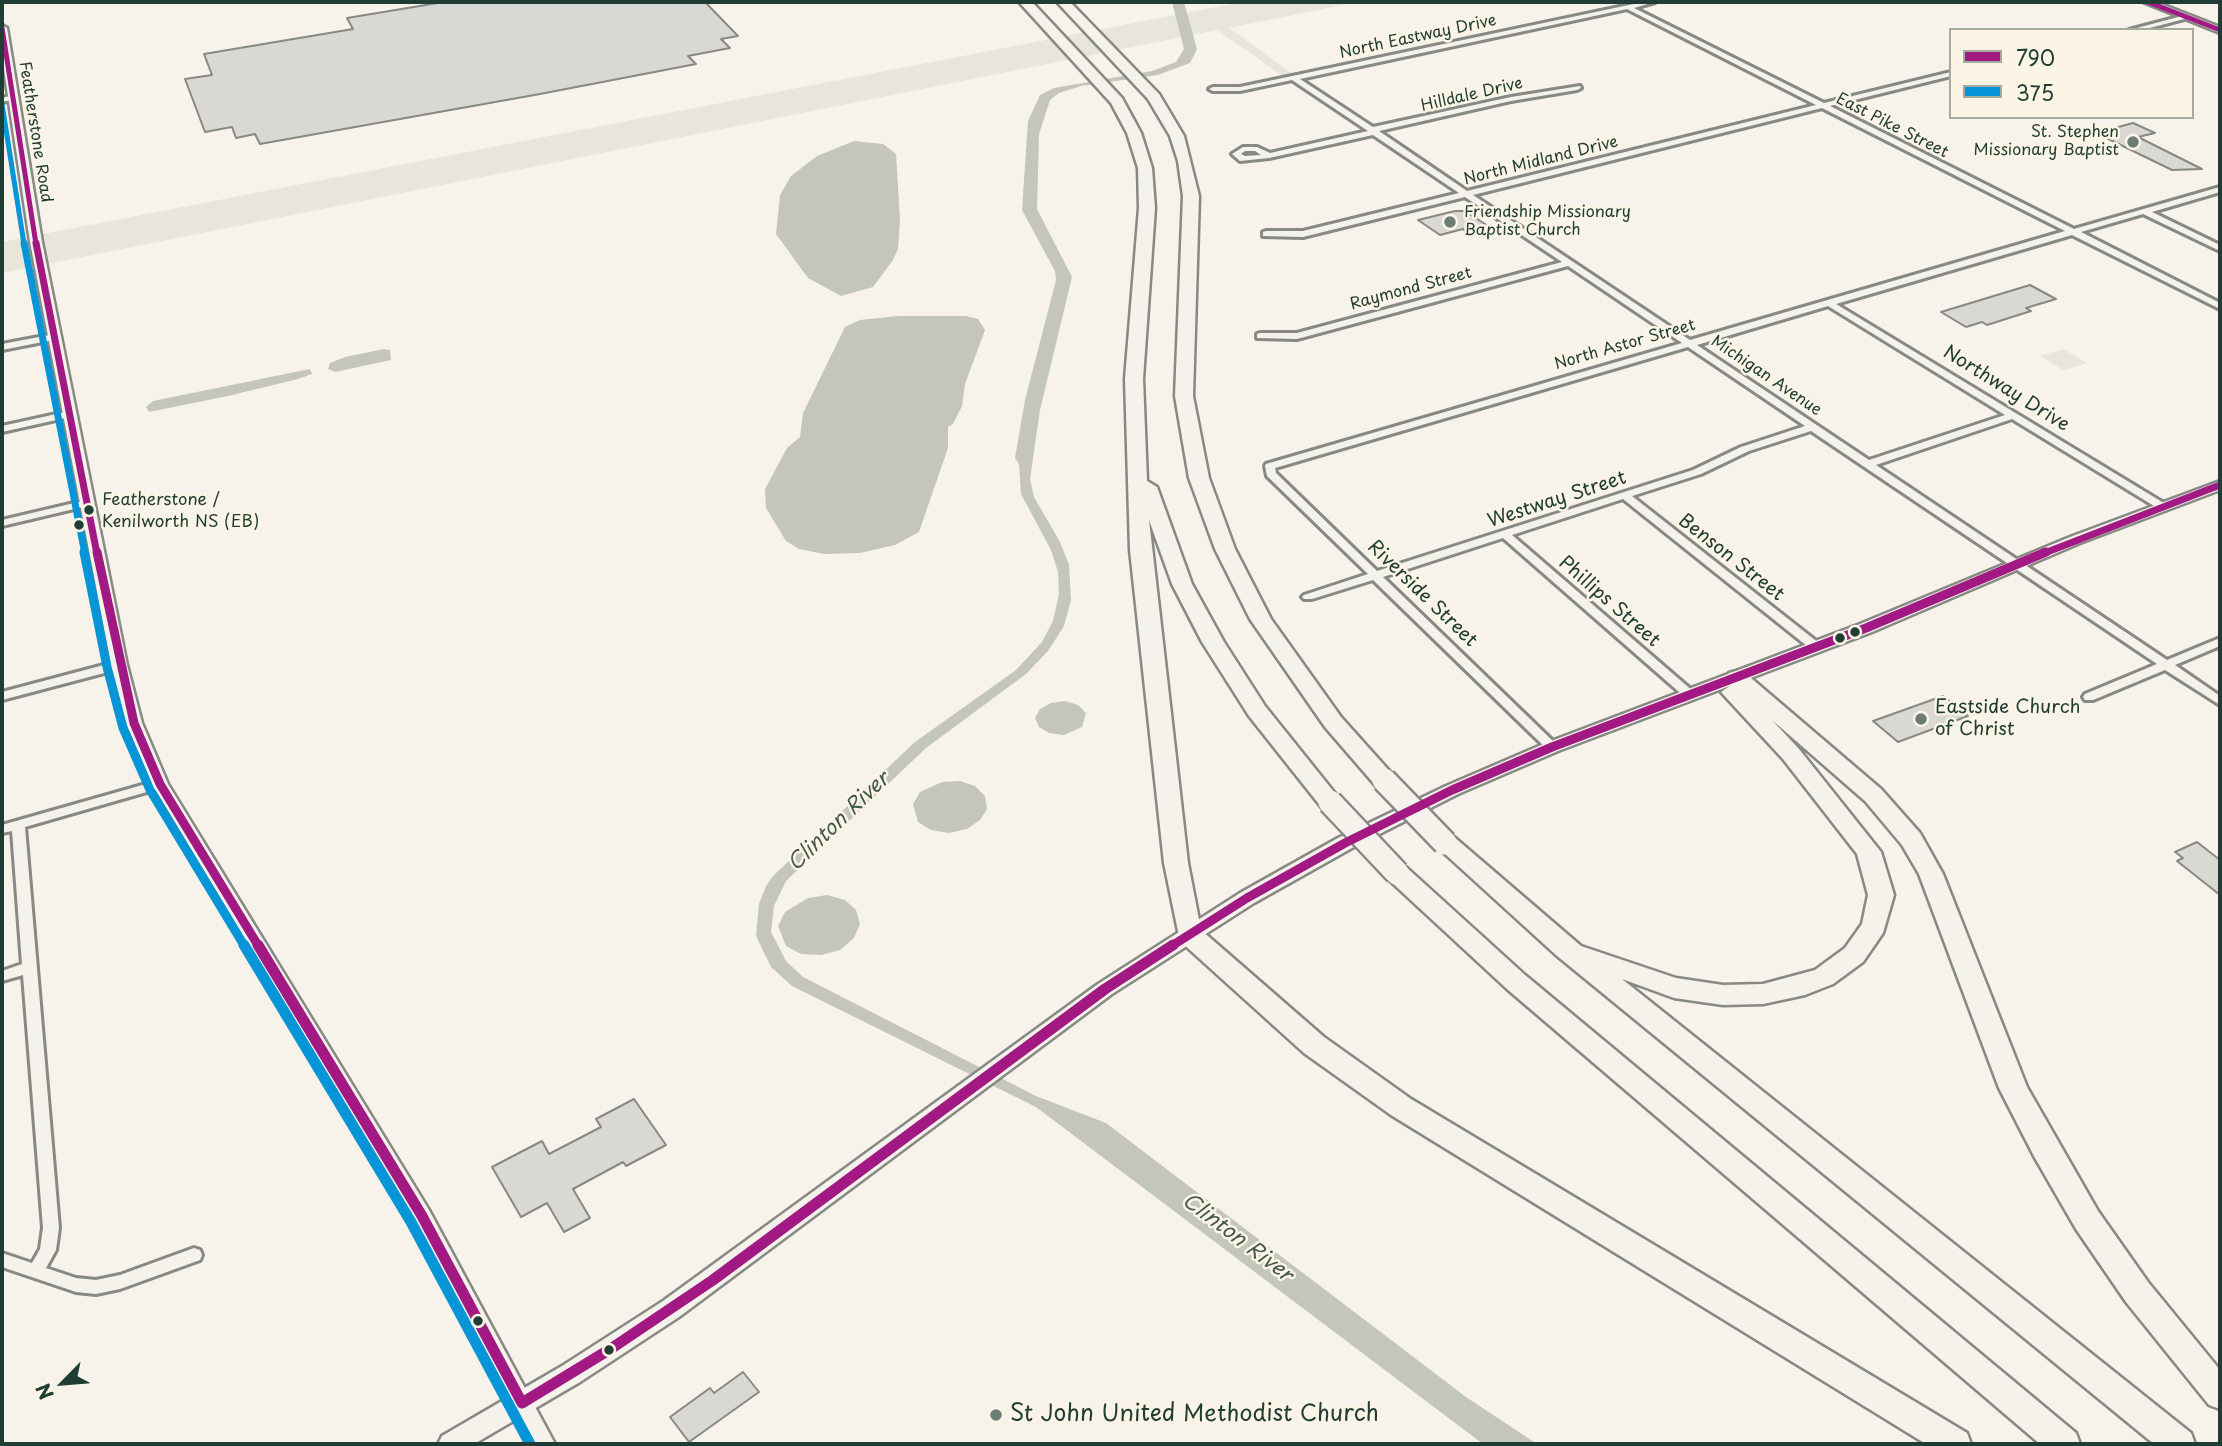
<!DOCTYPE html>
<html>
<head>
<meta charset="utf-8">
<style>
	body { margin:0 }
	#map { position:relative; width:2222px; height:1446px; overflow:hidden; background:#f7f3ea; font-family:"Playpen Sans",sans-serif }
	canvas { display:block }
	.frame { position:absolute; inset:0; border:4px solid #1f3d34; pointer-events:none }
	.legend { position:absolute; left:1949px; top:28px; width:245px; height:91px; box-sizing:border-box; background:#fcf5e5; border:2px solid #a4ab9e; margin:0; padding:9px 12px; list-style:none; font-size:21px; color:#1f3d34 }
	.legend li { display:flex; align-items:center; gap:14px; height:35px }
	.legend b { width:35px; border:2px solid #a4ab9e }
	.north { position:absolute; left:28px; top:1348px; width:70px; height:70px; -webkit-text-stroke:5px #fcf5e5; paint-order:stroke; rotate:245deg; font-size:19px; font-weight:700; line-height:28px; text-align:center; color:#1f3d34 }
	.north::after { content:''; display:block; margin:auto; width:24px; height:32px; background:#1f3d34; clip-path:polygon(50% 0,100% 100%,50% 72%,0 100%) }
</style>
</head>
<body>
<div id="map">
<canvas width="2222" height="1446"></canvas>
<div class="frame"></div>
<ul class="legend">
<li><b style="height:9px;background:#a31984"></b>790</li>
<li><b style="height:9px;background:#0696d7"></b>375</li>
</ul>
<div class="north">N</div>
</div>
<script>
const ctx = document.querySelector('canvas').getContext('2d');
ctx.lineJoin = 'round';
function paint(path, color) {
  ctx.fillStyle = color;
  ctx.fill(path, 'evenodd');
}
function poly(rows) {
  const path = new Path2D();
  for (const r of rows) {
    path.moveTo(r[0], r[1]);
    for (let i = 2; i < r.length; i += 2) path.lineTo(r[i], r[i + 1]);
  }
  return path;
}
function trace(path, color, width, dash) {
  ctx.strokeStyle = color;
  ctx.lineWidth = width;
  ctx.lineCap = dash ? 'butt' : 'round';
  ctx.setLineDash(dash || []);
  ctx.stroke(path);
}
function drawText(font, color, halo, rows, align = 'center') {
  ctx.font = font + ' "Playpen Sans",sans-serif';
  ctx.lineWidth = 5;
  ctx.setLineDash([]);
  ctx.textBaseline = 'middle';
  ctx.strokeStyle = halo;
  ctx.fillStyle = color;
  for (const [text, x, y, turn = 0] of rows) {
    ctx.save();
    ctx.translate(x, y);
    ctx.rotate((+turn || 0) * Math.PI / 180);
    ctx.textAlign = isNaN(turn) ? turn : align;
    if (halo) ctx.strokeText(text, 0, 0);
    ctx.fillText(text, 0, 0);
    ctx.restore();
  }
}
const green = poly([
	[1242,2,1358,2,1229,28,1293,74,1283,76,1217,30,2,273,2,242],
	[2063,349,2087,363,2063,370,2040,356]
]);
const water = poly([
	[1172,2,1184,2,1197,49,1190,63,1158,75,1081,86,1059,93,1050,100,1039,134,1037,209,1072,277,1040,410,1030,479,1034,497,1060,542,1069,565,1071,600,1064,626,1048,651,1026,674,926,748,786,881,774,906,771,932,786,961,803,977,1036,1096,1106,1123,1466,1397,1537,1444,1483,1444,1036,1107,792,986,771,967,756,936,759,904,766,886,773,876,915,742,1016,670,1042,642,1053,621,1059,594,1058,572,1051,550,1021,494,1019,464,1015,458,1025,400,1056,280,1055,271,1022,210,1028,121,1040,95,1054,88,1152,71,1176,62,1184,49],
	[854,141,883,144,896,154,900,219,898,249,893,260,873,287,841,296,808,278,776,234,780,195,791,176,817,156],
	[898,316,966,316,978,319,985,330,965,384,962,406,953,424,948,427,948,448,919,532,895,545,860,553,824,554,799,549,786,541,766,508,765,489,787,448,800,437,803,413,845,327,860,320],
	[384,349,390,350,391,360,335,372,328,369,330,363,345,357],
	[310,369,312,374,298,379,228,396,149,412,146,407,153,401],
	[1065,701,1078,705,1086,713,1082,727,1064,735,1049,733,1039,727,1035,718,1040,709,1051,703],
	[960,781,975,786,985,796,987,809,980,820,967,829,949,833,931,830,918,822,913,804,920,792,942,782],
	[827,895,845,900,856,910,860,924,854,938,840,950,821,955,801,954,786,946,778,926,785,912,808,898]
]);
const building = poly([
	[444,2,705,2,738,36,721,39,730,48,688,56,696,64,540,94,260,144,255,134,236,138,232,127,205,132,185,79,212,75,204,54,353,29,347,18,444,2],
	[2133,123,2155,133,2138,137,2202,169,2172,170,2096,133,2133,123],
	[1455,211,1465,211,1491,228,1469,234,1463,229,1440,235,1418,220,1455,211],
	[2030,285,2056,299,2026,308,2031,311,1987,325,1982,322,1966,327,1941,312,2030,285],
	[1943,696,1968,716,1898,742,1873,721,1943,696],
	[2197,842,2220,860,2220,895,2177,861,2183,858,2175,852,2197,842],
	[634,1099,666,1145,626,1166,623,1162,573,1189,590,1218,564,1232,547,1203,521,1217,492,1167,542,1141,549,1154,601,1127,596,1119,634,1099],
	[743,1372,759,1392,689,1442,670,1417,710,1388,714,1393,743,1372]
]);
const minor = poly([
	[1643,2,1655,2,1634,8,1824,103,1951,72,1951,76,1830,106,2074,229,2220,187,2220,192,2152,212,2220,245,2220,251,2143,214,2081,232,2220,303,2220,309,2072,235,1836,304,2167,505,2168,507,2167,509,2159,509,2012,419,1876,465,2167,660,2220,638,2220,646,2175,665,2220,696,2220,705,2165,670,2093,700,2085,700,2083,697,2085,694,2157,664,1811,431,1749,451,1701,474,1632,496,1820,644,1822,647,1820,650,1812,650,1623,499,1512,535,1694,692,1696,695,1694,698,1686,698,1503,538,1383,577,1556,744,1558,747,1556,750,1548,750,1373,580,1312,599,1304,599,1302,597,1304,595,1368,574,1267,476,1265,466,1266,464,1682,343,1568,266,1297,339,1257,338,1257,334,1260,333,1297,333,1562,262,1465,197,1303,237,1263,236,1263,232,1266,231,1303,231,1459,193,1373,135,1269,158,1240,161,1232,154,1243,147,1257,147,1270,153,1368,131,1292,80,1240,91,1213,91,1209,89,1213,87,1240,87,1643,2],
	[1627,9,1816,105,1467,191,1379,131,1511,101,1577,90,1581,88,1580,86,1511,97,1373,127,1300,79,1627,9],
	[1822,108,2065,231,1690,340,1473,195,1822,108],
	[1245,151,1255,151,1261,155,1245,156,1241,154,1245,151],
	[1828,306,2005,415,1869,460,1697,345,1828,306],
	[1688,347,1805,426,1741,447,1693,470,1377,571,1276,473,1275,468,1688,347],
	[2186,15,2189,17,2188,18,2142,30,2129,30,2186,15],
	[13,95,16,95,16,99,2,102,2,98,13,95],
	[55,334,60,337,58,339,2,350,2,344,55,334],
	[70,411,74,412,74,416,2,432,2,426,70,411],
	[87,500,92,503,91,505,2,526,2,520,87,500],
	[119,661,125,665,123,668,2,700,2,692,119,661],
	[160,780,164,781,166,784,164,787,25,827,59,1228,56,1250,46,1268,76,1278,96,1280,120,1275,194,1248,200,1250,202,1255,200,1260,120,1289,96,1294,76,1292,2,1267,2,1253,32,1263,40,1249,43,1228,23,975,2,981,2,971,22,964,12,831,2,833,2,825,160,780]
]);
const tertiary = poly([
	[2,25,7,28,42,242,127,665,142,723,168,784,429,1210,555,1444,532,1444,415,1222,152,784,126,723,111,665,30,242,2,56,2,25]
]);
const secondary = poly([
	[2143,2,2156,2,2220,27,2220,33,2143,2],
	[2220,481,2220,490,2080,543,1872,632,1558,751,1458,794,1352,848,1254,903,1112,994,679,1317,580,1382,474,1444,438,1444,442,1436,562,1366,663,1301,1098,984,1240,893,1338,838,1446,786,1546,743,1860,624,2070,537,2220,481]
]);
const motorway = poly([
	[1019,2,1032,2,1122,98,1141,133,1152,168,1155,208,1143,379,1147,481,1157,487,1192,584,1224,642,1265,706,1342,802,1338,808,1330,810,1322,808,1249,716,1202,642,1172,584,1149,520,1188,863,1201,930,1324,1037,1411,1099,1967,1433,1971,1444,1926,1444,1391,1115,1304,1053,1180,941,1164,863,1130,550,1125,379,1139,208,1138,168,1127,133,1111,103,1019,2],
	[1057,2,1070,2,1159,94,1184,136,1199,196,1193,396,1209,478,1235,549,1271,619,1341,717,1392,774,1396,780,1392,786,1376,786,1325,727,1250,619,1215,549,1189,478,1175,396,1183,196,1178,161,1170,136,1148,99,1057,2],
	[1737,671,1745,673,1881,789,1920,833,1943,874,2027,1087,2098,1211,2148,1282,2220,1370,2220,1409,2209,1405,2126,1302,2076,1229,2035,1158,1999,1088,1919,874,1902,845,1865,801,1772,720,1799,749,1881,852,1894,895,1883,933,1863,962,1833,984,1805,995,1763,1004,1723,1005,1674,998,1622,979,2191,1433,2195,1444,2154,1444,1556,955,1433,843,1436,837,1445,834,1454,837,1581,946,1676,978,1723,985,1763,984,1815,970,1845,948,1862,924,1868,895,1857,854,1783,759,1721,692,1731,685,1726,678,1729,673,1737,671],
	[1397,864,1406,867,1525,975,2076,1433,2080,1444,2040,1444,1507,989,1388,879,1385,873,1388,867,1397,864]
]);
const motorwayBridge = poly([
	[1384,780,1445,843],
	[1330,802,1397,873]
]);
const bus1Far3 = poly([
	[2,28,36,244]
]);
const bus1Far2 = poly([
	[36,243,97,554],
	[2042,554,2220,485]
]);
const bus1Far1 = poly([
	[97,552,134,723,160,784,259,947],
	[1170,947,1247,898,1345,843,1452,790,1552,747,1866,628,2046,552]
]);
const bus1 = poly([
	[258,945,422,1216,522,1403],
	[522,1403,612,1348,713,1280,1105,989,1173,945]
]);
const bus2Far3 = poly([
	[2,104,24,244]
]);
const bus2Far2 = poly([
	[24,243,85,554]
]);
const bus2Far1 = poly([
	[84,552,107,667,123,728,150,790,245,947]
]);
const bus2 = poly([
	[244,945,411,1222,530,1444]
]);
const bus3 = poly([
	[2148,2,2220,30]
]);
const markers = [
	[2133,142,7,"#6b7d74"],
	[1450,222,7,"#6b7d74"],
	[89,510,6,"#1f3d34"],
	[79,525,6,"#1f3d34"],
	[1855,632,6,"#1f3d34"],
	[1840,638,6,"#1f3d34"],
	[1921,719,7,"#6b7d74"],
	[478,1321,6,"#1f3d34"],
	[609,1350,6,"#1f3d34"],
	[996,1415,7,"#6b7d74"]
];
const farStreetnames = [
	["North Eastway Drive",1418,37,-12],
	["Hilldale Drive",1472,95,-13],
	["East Pike Street",1892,126,27],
	["Featherstone Road",35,132,81],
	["North Midland Drive",1541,161,-14],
	["Raymond Street",1411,289,-15],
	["North Astor Street",1625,345,-16],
	["Michigan Avenue",1766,376,34]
];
const farPoinames = [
	["St. Stephen",2119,133],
	["Missionary Baptist",2119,151],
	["Friendship Missionary",1464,213,"left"],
	["Baptist Church",1464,231,"left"]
];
const busNames = [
	["Featherstone /",102,500],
	["Kenilworth NS (EB)",102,522]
];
const streetNames = [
	["Northway Drive",2006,389,32],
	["Westway Street",1557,500,-18],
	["Benson Street",1731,558,38],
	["Riverside Street",1422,594,44],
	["Phillips Street",1609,602,41]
];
const poiNames = [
	["Eastside Church",1935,708],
	["of Christ",1935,730]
];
const waterNames = [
	["Clinton River",839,822,-44],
	["Clinton River",1237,1238,37]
];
const nearPoinames = [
	["St John United Methodist Church",1010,1415]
];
paint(green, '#e8e5da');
paint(water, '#c4c6bb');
paint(building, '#dad8d2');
trace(building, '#868984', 2);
trace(minor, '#868984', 6);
trace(tertiary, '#868984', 5);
trace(secondary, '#868984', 5);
trace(motorway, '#868984', 5);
paint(minor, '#f5f2ec');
paint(tertiary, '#f5f2ec');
paint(secondary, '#f5f2ec');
paint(motorway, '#f5f2ec');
trace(motorwayBridge, '#868984', 28, []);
trace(motorwayBridge, '#f5f2ec', 23);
trace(bus1Far3, '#a31984', 5);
trace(bus1Far2, '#a31984', 7);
trace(bus1Far1, '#a31984', 9);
trace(bus1, '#a31984', 11);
trace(bus2Far3, '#0696d7', 5);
trace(bus2Far2, '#0696d7', 7);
trace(bus2Far1, '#0696d7', 9);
trace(bus2, '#0696d7', 11);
trace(bus3, '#a31984', 5);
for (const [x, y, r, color] of markers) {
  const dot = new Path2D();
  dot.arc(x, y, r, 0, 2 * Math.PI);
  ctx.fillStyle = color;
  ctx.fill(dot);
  trace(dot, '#fcf5e5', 2.5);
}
drawText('16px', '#1f3d34', '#fcf5e5', farStreetnames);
drawText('16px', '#1f3d34', '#fcf5e5', farPoinames, 'right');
drawText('17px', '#1f3d34', '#fcf5e5', busNames, 'left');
drawText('19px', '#1f3d34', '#fcf5e5', streetNames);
drawText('19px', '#1f3d34', '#fcf5e5', poiNames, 'left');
drawText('italic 21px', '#435a51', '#fcf5e5', waterNames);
drawText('23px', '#1f3d34', '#fcf5e5', nearPoinames, 'left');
</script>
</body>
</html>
